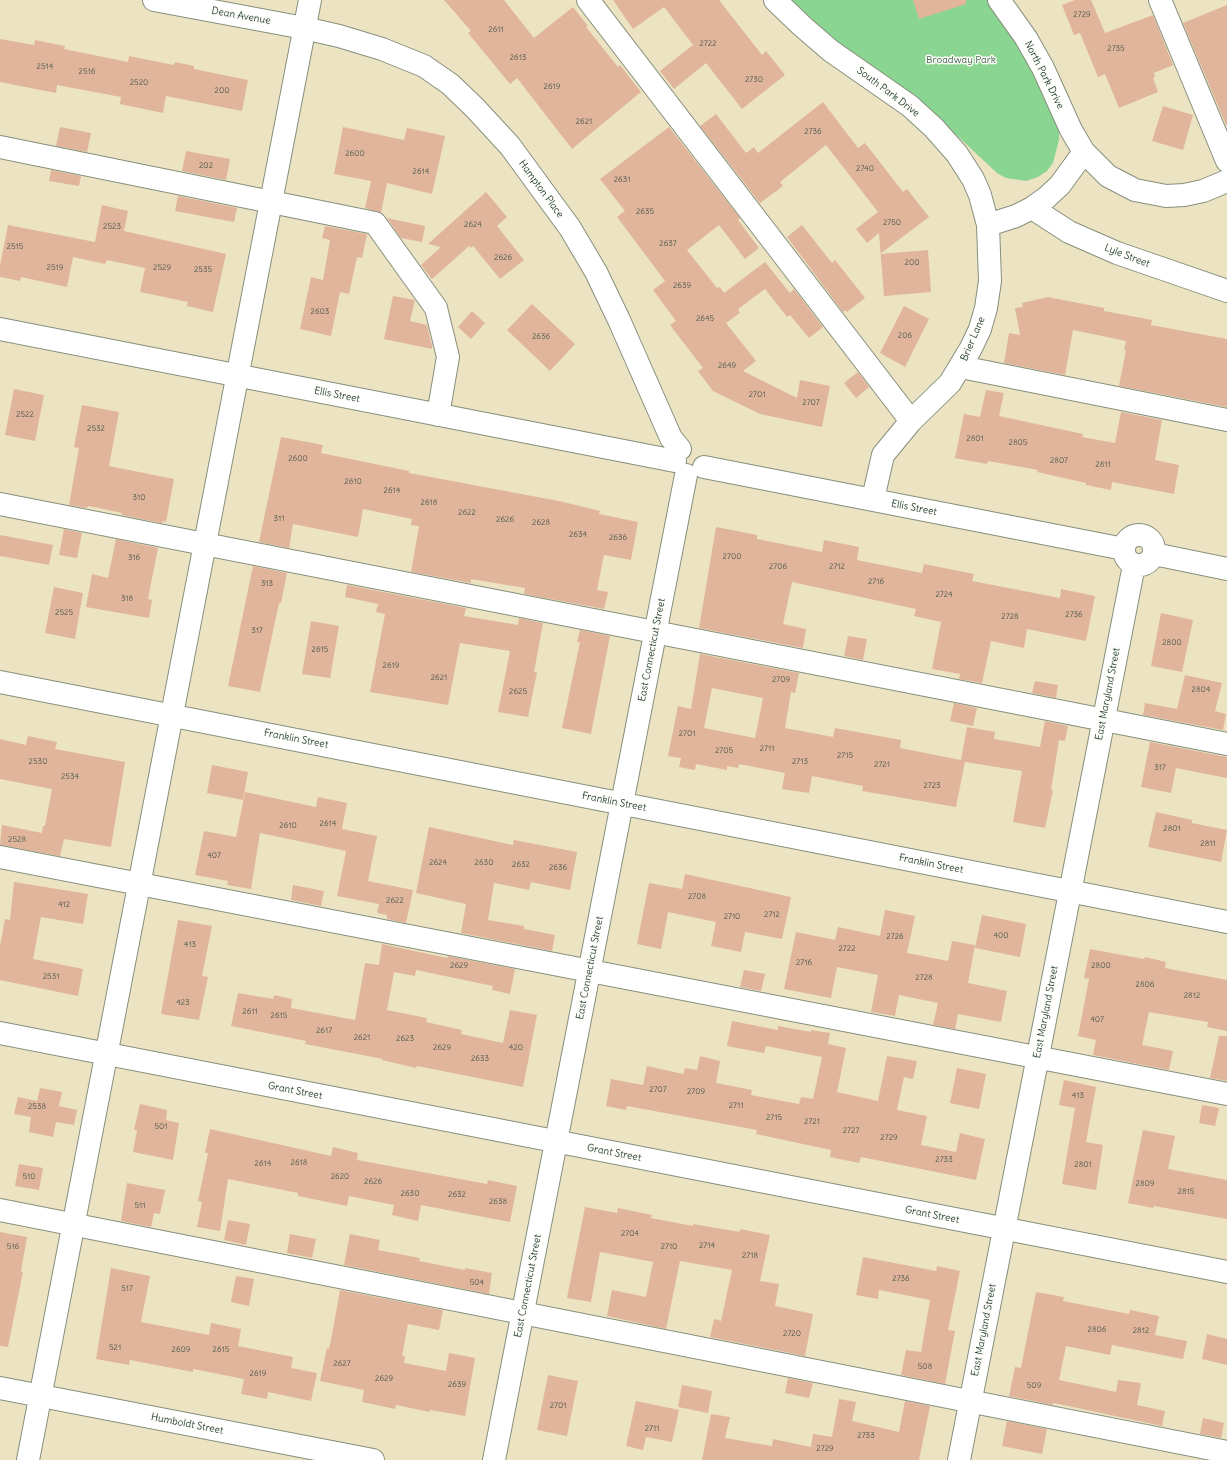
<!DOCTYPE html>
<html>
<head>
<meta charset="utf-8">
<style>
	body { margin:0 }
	canvas { display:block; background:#ece3c3 }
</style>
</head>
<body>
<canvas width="1227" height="1460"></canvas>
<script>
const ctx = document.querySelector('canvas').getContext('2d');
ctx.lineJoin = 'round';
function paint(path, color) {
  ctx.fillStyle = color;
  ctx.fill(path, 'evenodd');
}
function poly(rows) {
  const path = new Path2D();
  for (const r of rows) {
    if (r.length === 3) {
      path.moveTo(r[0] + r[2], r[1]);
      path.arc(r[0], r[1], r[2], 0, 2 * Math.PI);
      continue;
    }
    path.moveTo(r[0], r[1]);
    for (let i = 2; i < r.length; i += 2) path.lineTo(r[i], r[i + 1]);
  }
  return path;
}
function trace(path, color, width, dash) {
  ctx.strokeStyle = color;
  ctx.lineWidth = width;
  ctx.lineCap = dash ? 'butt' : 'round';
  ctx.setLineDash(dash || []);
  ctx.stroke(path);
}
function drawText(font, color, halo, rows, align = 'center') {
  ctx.font = font + ' Delius,sans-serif';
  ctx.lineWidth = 3;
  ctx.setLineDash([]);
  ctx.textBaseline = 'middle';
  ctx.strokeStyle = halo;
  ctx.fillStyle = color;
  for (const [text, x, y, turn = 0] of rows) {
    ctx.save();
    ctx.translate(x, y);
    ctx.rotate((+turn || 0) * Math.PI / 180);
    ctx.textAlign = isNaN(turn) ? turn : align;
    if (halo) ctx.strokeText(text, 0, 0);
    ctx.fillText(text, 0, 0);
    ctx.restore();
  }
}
const green = poly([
	[790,0,992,0,1026,51,1059,125,1059,140,1053,163,1047,171,1038,177,1026,181,1006,178,997,173,951,130,883,73,844,47]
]);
const building = poly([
	[444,0,504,0,534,38,573,7,588,26,586,27,618,67,620,65,641,92,572,149,517,78,510,84,468,33,471,31],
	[613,0,719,0,762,55,766,51,785,75,742,109,706,63,674,89,660,71,693,45,664,7,633,29],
	[913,0,966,0,966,4,919,19],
	[1075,0,1091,0,1105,33,1153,15,1173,65,1154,73,1155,77,1153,78,1158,92,1119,108,1105,74,1098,77,1080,33,1074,35,1062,5],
	[1227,5,1227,125,1226,125,1183,23],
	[0,39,34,45,35,40,65,46,64,49,128,62,129,56,174,65,175,62,194,66,194,69,248,80,242,111,166,96,163,113,120,104,121,97,57,85,56,93,0,82],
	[823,102,858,148,865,143,903,192,907,189,929,217,880,254,928,250,931,292,884,296,879,233,867,243,856,229,878,212,826,145,780,182,783,186,760,203,700,126,716,114,746,153,754,147,758,153],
	[1163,106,1193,115,1183,150,1152,141],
	[60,127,91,133,87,152,56,146],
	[343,127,404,140,407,128,445,136,432,194,387,183,381,213,365,208,371,181,334,174],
	[669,127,740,218,738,220,759,248,745,259,719,225,687,250,717,288,720,287,724,293,765,262,790,293,794,289,823,327,809,338,790,315,787,317,765,289,738,309,740,313,726,323,756,361,743,371,797,398,800,380,830,386,822,427,760,414,713,391,698,371,703,368,670,325,676,321,653,290,665,281,617,217,625,211,600,179],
	[186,151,230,159,226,180,182,171],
	[51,170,81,176,79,186,49,181],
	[486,192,507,217,497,226,524,260,500,279,473,246,471,248,469,246,432,279,421,265,441,247,428,244],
	[178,196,237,208,234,222,175,211],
	[102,205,128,211,124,231,226,254,213,312,187,306,188,302,140,292,145,268,107,260,105,264,73,257,67,287,21,277,20,281,0,277,0,265,8,225,95,242],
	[387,218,425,226,422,242,401,238],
	[802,225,832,263,835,260,865,298,847,312,845,310,843,312,787,237],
	[325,226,367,234,362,258,357,257,349,294,340,292,331,336,300,329,311,277,323,280,330,240,322,238],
	[393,296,415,300,410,321,427,325,432,346,432,349,384,339],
	[1048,297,1104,308,1104,311,1152,320,1151,325,1227,339,1227,407,1119,386,1126,350,1124,350,1126,341,1112,338,1073,330,1065,375,1004,363,1009,333,1020,335,1015,308,1023,307,1022,303],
	[532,304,575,344,550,371,507,330],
	[904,306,929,319,905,367,880,353],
	[472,311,485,323,471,339,458,327],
	[858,372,869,387,856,398,844,383],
	[14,389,44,395,35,441,5,435],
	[986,390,1004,393,999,416,1083,434,1082,437,1115,443,1121,412,1162,420,1155,460,1179,465,1174,494,1112,482,1111,490,1086,485,1086,483,1037,472,1038,470,988,461,987,464,955,458,964,414,980,417],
	[82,405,119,412,109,466,174,479,166,522,163,521,162,523,121,515,122,513,89,506,86,508,69,505,79,448,74,447],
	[281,437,323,445,321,453,409,471,409,473,559,501,600,511,599,514,638,522,631,560,604,555,597,590,608,592,604,609,524,594,525,588,471,579,471,583,411,572,419,526,411,525,412,519,363,509,358,537,293,524,289,548,259,542],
	[716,527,757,535,757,539,822,552,824,540,859,547,857,560,922,573,924,564,974,574,972,581,1060,598,1061,589,1095,596,1086,641,1027,629,1024,648,991,641,982,683,959,679,960,674,932,669,941,622,914,616,916,609,792,582,783,624,806,629,803,648,699,628],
	[64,529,82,533,77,558,59,555],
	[0,535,53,545,49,565,0,556],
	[116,539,158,548,148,599,152,600,149,618,86,607,92,574,108,578],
	[253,566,287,573,281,603,279,603,260,692,228,686],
	[347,585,466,608,464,616,518,625,519,618,543,623,534,672,537,672,528,717,498,712,510,651,460,643,448,705,370,692,385,614,376,612,378,604,345,597],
	[54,587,83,593,75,639,45,633],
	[1161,613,1193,620,1182,672,1151,666],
	[311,621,339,626,330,678,302,674],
	[580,630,610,636,591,734,562,728,580,642,577,642],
	[848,636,867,639,863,660,844,656],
	[700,654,799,673,795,693,791,692,785,728,833,737,835,728,901,740,900,748,961,760,967,727,995,732,994,739,1040,747,1045,721,1068,726,1065,741,1059,740,1051,790,1053,790,1045,828,1013,822,1022,771,965,762,956,807,862,791,863,786,812,776,809,793,782,789,785,773,739,764,738,768,727,766,727,770,696,764,695,770,679,767,681,758,668,756,678,706,691,709],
	[712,688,763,698,755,738,704,728],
	[1185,675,1222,683,1215,711,1226,714,1223,730,1143,715,1145,703,1177,709],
	[1035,681,1058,685,1056,698,1032,693],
	[954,703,977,708,973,726,950,721],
	[28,736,57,742,55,749,125,762,111,847,64,839,60,856,0,845,2,825,42,833,43,826,45,826,52,789,0,779,0,739,26,745],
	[1150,742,1227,757,1227,778,1176,768,1171,793,1141,787],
	[212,765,248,772,243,800,207,793],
	[245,792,316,807,318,797,347,803,342,829,377,836,368,881,413,890,406,923,387,919,387,915,377,913,379,904,337,896,346,851,260,833,251,889,227,885,228,881,195,875,204,831,236,837],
	[1156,812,1192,820,1192,823,1227,830,1221,862,1148,847],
	[429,827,513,845,514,840,577,852,570,890,531,882,529,890,494,883,488,920,524,926,524,929,555,935,552,951,461,933,466,904,416,893],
	[685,874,791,897,782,939,745,932,741,952,711,946,716,922,668,912,661,949,637,944,649,883,682,889],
	[14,882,88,894,83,924,41,917,33,959,83,969,78,996,0,980,0,946,5,919,10,920],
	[293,885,324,891,321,906,291,900],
	[885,910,915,916,907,953,948,961,952,941,975,945,968,983,1007,991,1001,1022,958,1014,955,1029,933,1025,938,1003,899,995,895,1016,871,1012,878,975,837,967,831,998,784,989,796,932,835,940,838,927,880,936],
	[982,915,1026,924,1020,957,975,948],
	[178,920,212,926,202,976,208,977,199,1020,161,1014],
	[382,944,447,958,448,956,515,969,510,994,492,990,493,986,416,970,415,976,394,972,387,1010,427,1018,426,1022,462,1030,461,1034,503,1043,510,1010,537,1015,523,1087,417,1066,416,1068,382,1060,383,1059,305,1044,306,1041,231,1026,238,993,273,999,274,995,292,999,291,1008,355,1020,365,963,379,965],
	[1090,949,1144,959,1145,957,1166,962,1165,968,1227,980,1227,1031,1207,1027,1208,1022,1149,1012,1142,1045,1173,1051,1169,1070,1093,1055,1096,1040,1078,1036,1089,979,1084,978],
	[744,970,765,974,761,991,740,987],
	[732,1021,778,1030,778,1026,811,1032,811,1030,830,1033,828,1044,846,1048,837,1092,878,1101,887,1056,917,1061,913,1079,904,1077,897,1110,927,1116,921,1145,956,1152,960,1133,985,1139,976,1180,861,1157,859,1163,830,1157,831,1150,756,1134,757,1130,627,1106,626,1110,606,1106,611,1079,643,1085,647,1066,683,1074,685,1068,697,1070,700,1056,720,1061,716,1083,752,1090,751,1095,799,1104,801,1097,813,1099,822,1057,766,1046,764,1053,727,1046],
	[1219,1036,1227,1036,1227,1081,1210,1078],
	[957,1068,986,1074,979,1109,950,1103],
	[1064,1080,1096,1087,1086,1142,1103,1145,1096,1190,1062,1184,1075,1108,1059,1105],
	[40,1088,62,1092,59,1106,77,1110,74,1125,56,1122,53,1137,29,1132,31,1117,14,1114,18,1097,37,1101],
	[140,1104,167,1110,166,1120,179,1123,173,1160,133,1152,137,1130,134,1130],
	[1202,1105,1219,1108,1215,1126,1199,1123],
	[210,1129,331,1156,333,1147,358,1153,357,1160,487,1184,488,1180,517,1186,510,1222,421,1205,418,1221,392,1215,394,1205,349,1196,347,1206,298,1196,298,1193,228,1179,220,1231,197,1227,202,1202,198,1201,208,1153,205,1153],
	[1143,1130,1175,1136,1168,1169,1227,1180,1227,1219,1154,1206,1153,1208,1128,1203],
	[19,1164,43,1168,39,1190,15,1186],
	[127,1183,165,1190,160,1214,154,1213,151,1227,121,1221],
	[585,1207,617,1213,618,1208,652,1215,651,1218,693,1226,693,1224,740,1232,740,1229,770,1235,760,1281,779,1284,775,1306,813,1314,805,1356,710,1337,714,1319,721,1321,732,1270,680,1261,666,1329,607,1316,612,1290,646,1297,653,1262,600,1252,591,1302,567,1298],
	[228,1220,250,1224,246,1245,224,1240],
	[0,1232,27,1237,21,1271,23,1272,8,1347,0,1346],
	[290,1234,316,1239,312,1258,287,1253],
	[350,1234,380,1240,378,1250,420,1258,419,1261,465,1270,465,1268,492,1273,489,1294,344,1265],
	[863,1257,936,1271,937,1266,960,1271,948,1330,955,1331,945,1384,901,1375,906,1350,921,1352,930,1300,879,1290,878,1299,856,1295],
	[111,1268,150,1276,141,1322,209,1335,211,1323,241,1329,238,1346,293,1357,291,1368,317,1373,311,1401,268,1392,267,1399,241,1394,244,1379,193,1369,193,1372,130,1360,129,1365,96,1359],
	[236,1276,254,1279,249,1306,231,1302],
	[340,1290,443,1310,439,1330,408,1324,402,1356,405,1356,404,1363,446,1371,449,1353,475,1358,465,1416,430,1410,430,1412,396,1405,395,1409,362,1402,364,1390,320,1381,327,1348,329,1349,331,1340],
	[1036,1292,1064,1297,1063,1301,1129,1314,1130,1310,1159,1316,1155,1335,1187,1341,1183,1359,1112,1345,1110,1355,1066,1346,1059,1380,1116,1392,1118,1380,1141,1383,1137,1405,1165,1411,1162,1426,1054,1403,1052,1405,1009,1396,1015,1367,1021,1368],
	[1207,1334,1227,1339,1227,1365,1202,1359],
	[548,1375,578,1381,567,1436,537,1430],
	[788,1378,813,1383,809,1398,785,1393],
	[682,1385,712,1391,708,1413,678,1407],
	[839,1399,856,1402,852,1421,899,1432,905,1401,930,1406,919,1460,702,1460,711,1414,730,1417,725,1438,772,1446,773,1439,811,1447,813,1434,832,1437],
	[636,1401,679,1410,672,1442,646,1437,643,1450,626,1446],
	[1203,1418,1224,1423,1221,1438,1200,1434],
	[1007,1421,1047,1429,1042,1454,1002,1446]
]);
const minor = poly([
	[154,0,304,28,339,36,382,49,424,66,450,84,475,108,510,146,570,228,596,272,619,320,671,438,680,449],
	[588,0,911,421],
	[775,0,802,26,831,51,910,106,934,128,957,154,973,179,980,195,988,225,990,281,986,308,980,329,971,348,950,383,911,421,883,455,873,499],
	[999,0,1026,38,1043,68,1071,130,1084,152,1108,176,1135,190,1166,196,1184,195,1203,191,1227,181],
	[1160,0,1227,161],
	[0,147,375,223,436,308,448,357,438,415],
	[1032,208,1069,232,1117,253,1227,291],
	[988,225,1016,216,1032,208,1046,198,1060,185,1084,152],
	[0,329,675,461],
	[961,367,1227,420],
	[704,467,1124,549],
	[0,504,1227,744],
	[1139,550,15],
	[1154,554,1227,569],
	[0,682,1227,922],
	[0,857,1227,1094],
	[0,1033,1227,1272],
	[0,1210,1227,1452],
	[0,1388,373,1460],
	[28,1460,310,0],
	[494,1460,686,475],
	[959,1460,1134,565]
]);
const numberNames = [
	["2729",1082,15],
	["2611",496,30],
	["2722",708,44],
	["2735",1116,49],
	["2613",518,58],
	["2514",45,67],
	["2516",87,72],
	["2730",754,80],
	["2520",139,83],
	["2619",552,87],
	["200",222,91],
	["2621",584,122],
	["2736",813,132],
	["2600",355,154],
	["202",206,166],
	["2740",865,169],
	["2614",421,172],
	["2631",622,180],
	["2635",645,212],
	["2750",892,223],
	["2624",473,225],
	["2523",112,227],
	["2637",668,244],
	["2515",15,247],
	["2626",503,258],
	["200",912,263],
	["2519",55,268],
	["2529",162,268],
	["2535",203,270],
	["2639",682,286],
	["2603",320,312],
	["2645",705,319],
	["206",905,336],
	["2636",541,337],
	["2649",727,366],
	["2701",757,395],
	["2707",811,403],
	["2522",25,415],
	["2532",96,429],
	["2801",975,439],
	["2805",1018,443],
	["2600",298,459],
	["2807",1059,461],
	["2811",1103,465],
	["2610",353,482],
	["2614",392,491],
	["310",139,498],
	["2618",429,503],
	["2622",467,513],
	["311",279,519],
	["2626",505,520],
	["2628",541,523],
	["2634",578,535],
	["2636",618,538],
	["2700",732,557],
	["316",134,558],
	["2706",778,567],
	["2712",837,567],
	["2716",876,582],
	["313",267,584],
	["2724",944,595],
	["318",127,599],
	["2525",64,613],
	["2736",1074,615],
	["2728",1010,617],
	["317",257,631],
	["2800",1172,643],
	["2615",320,650],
	["2619",391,666],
	["2621",439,678],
	["2709",781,680],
	["2804",1201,690],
	["2625",518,692],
	["2701",687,734],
	["2711",767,749],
	["2705",724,751],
	["2715",845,756],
	["2530",38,762],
	["2713",800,762],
	["2721",882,765],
	["317",1160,768],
	["2534",70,777],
	["2723",932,786],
	["2614",328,824],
	["2610",288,826],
	["2801",1172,829],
	["2528",17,840],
	["2811",1208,844],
	["407",214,856],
	["2624",438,863],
	["2630",484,863],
	["2632",521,865],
	["2636",558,868],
	["2708",697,897],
	["2622",395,901],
	["412",64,905],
	["2712",772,915],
	["2710",732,917],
	["400",1001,936],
	["2726",895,937],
	["413",190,945],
	["2722",847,949],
	["2716",804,963],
	["2629",459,966],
	["2800",1101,966],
	["2531",51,977],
	["2728",924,978],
	["2806",1145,985],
	["2812",1192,996],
	["423",183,1003],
	["2611",250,1012],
	["2615",279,1016],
	["407",1097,1020],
	["2617",324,1031],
	["2621",362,1038],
	["2623",405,1039],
	["2629",442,1048],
	["420",516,1048],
	["2633",480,1059],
	["2707",658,1090],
	["2709",696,1092],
	["413",1078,1096],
	["2711",736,1106],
	["2538",37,1107],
	["2715",774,1118],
	["2721",812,1122],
	["501",161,1127],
	["2727",851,1131],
	["2729",889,1138],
	["2733",944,1160],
	["2618",299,1163],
	["2614",263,1164],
	["2801",1083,1165],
	["510",29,1177],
	["2620",340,1177],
	["2626",373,1182],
	["2809",1145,1184],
	["2815",1186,1192],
	["2630",410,1194],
	["2632",457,1195],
	["2638",498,1202],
	["511",140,1206],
	["2704",630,1234],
	["2714",707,1246],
	["516",13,1247],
	["2710",669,1247],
	["2718",750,1256],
	["2736",901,1279],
	["504",477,1283],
	["517",127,1289],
	["2806",1097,1330],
	["2812",1141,1331],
	["2720",792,1334],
	["521",115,1348],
	["2609",181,1350],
	["2615",221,1350],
	["2627",342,1364],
	["508",925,1367],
	["2619",258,1374],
	["2629",384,1379],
	["2639",457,1385],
	["509",1034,1386],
	["2701",558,1406],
	["2711",652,1429],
	["2733",866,1436],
	["2729",825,1449]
];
const streetNames = [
	["Dean Avenue",241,16,10],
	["North Park Drive",1044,75,63],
	["South Park Drive",888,92,37],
	["Hampton Place",541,189,54],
	["Lyle Street",1127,256,21],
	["Brier Lane",973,339,-67],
	["Ellis Street",337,395,11],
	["Ellis Street",914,508,11],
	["East Connecticut Street",652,650,-79],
	["East Maryland Street",1108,694,-79],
	["Franklin Street",296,739,11],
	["Franklin Street",614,802,11],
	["Franklin Street",931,864,11],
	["East Connecticut Street",590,968,-79],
	["East Maryland Street",1046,1012,-79],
	["Grant Street",295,1091,11],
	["Grant Street",614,1153,11],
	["Grant Street",932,1215,11],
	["East Connecticut Street",528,1286,-79],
	["East Maryland Street",984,1330,-79],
	["Humboldt Street",187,1424,11]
];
const parkNames = [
	["Broadway Park",961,60]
];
paint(green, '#8ad592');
paint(building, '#e0b59c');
trace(minor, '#86907c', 24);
trace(minor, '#fff', 22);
drawText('8px', '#4f5b4e', null, numberNames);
drawText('10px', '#1f3d34', '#fdfcf7', streetNames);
drawText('10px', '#3a634c', '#fdfcf7', parkNames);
</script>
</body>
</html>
